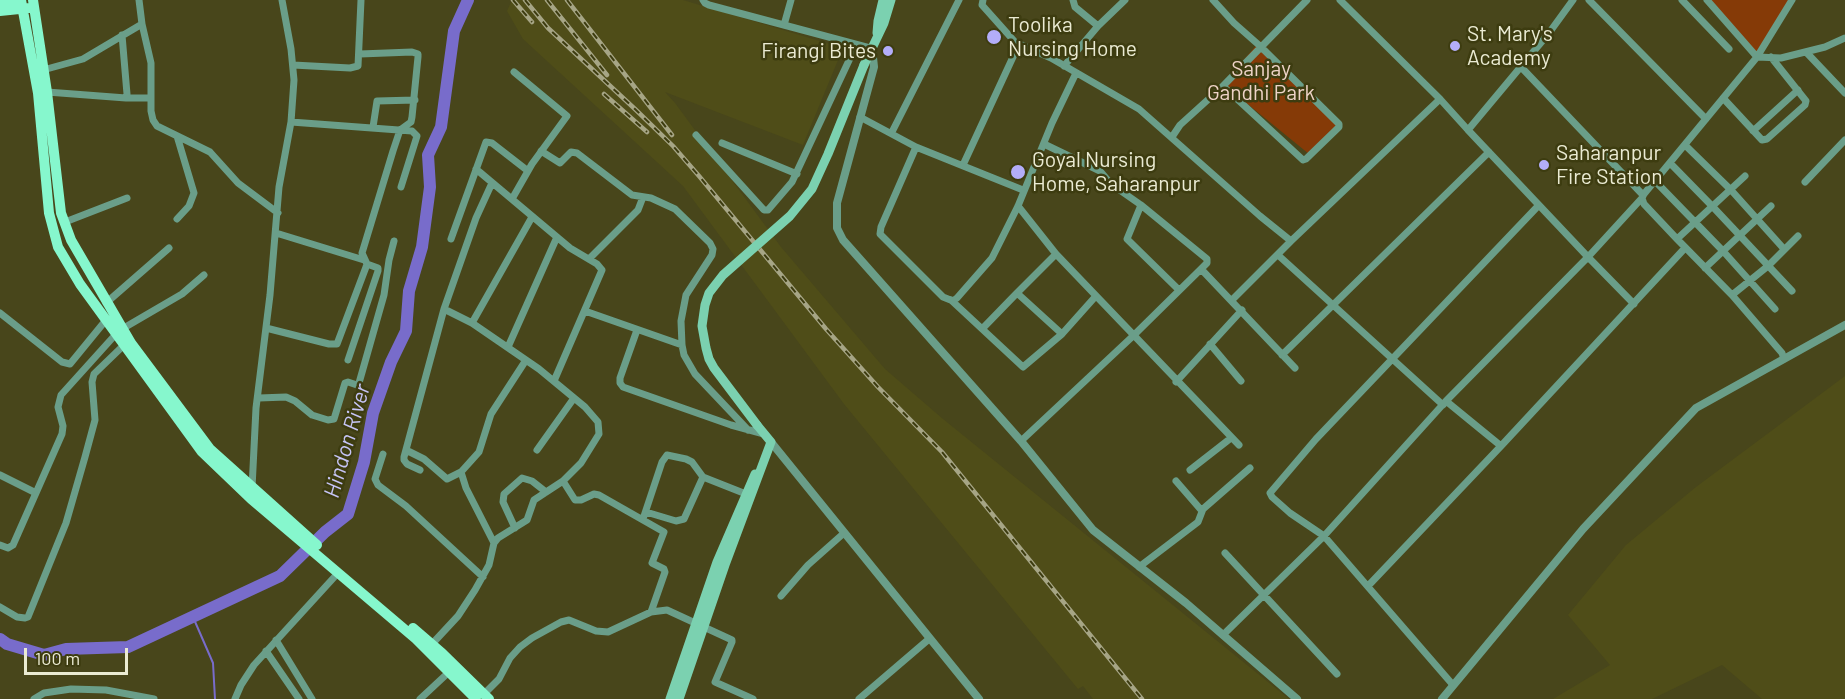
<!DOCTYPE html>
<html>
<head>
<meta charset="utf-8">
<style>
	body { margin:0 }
	#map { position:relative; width:1845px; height:699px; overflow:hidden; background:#48461b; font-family:Barlow,sans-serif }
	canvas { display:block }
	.scale { position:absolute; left:24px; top:648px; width:104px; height:27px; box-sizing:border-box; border:3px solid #ebebd3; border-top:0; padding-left:8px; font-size:18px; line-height:21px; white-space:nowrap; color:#ebebd3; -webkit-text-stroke:4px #3d3c10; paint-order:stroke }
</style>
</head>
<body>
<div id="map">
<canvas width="1845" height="699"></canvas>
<div class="scale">100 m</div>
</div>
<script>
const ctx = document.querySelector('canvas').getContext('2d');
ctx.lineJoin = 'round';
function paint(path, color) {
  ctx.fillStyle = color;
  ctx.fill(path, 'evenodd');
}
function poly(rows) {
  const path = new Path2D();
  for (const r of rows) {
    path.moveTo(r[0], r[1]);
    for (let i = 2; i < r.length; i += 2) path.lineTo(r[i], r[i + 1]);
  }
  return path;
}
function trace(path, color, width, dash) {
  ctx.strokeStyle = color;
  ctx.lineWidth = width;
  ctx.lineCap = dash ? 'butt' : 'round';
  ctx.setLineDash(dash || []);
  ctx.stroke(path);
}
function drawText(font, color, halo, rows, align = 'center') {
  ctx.font = font + ' Barlow,sans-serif';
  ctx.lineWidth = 5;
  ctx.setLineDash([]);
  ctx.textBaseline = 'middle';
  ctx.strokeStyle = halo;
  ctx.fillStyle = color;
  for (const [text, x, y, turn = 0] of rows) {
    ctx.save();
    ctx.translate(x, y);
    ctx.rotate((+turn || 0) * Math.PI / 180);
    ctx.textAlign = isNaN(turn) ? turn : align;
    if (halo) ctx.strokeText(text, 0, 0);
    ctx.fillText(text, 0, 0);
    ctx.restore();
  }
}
const built = poly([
	[512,0,683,0,843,48,803,145,665,92,675,103,781,247,885,369,943,419,1289,699,1093,699,1083,686,1078,689,844,404,683,186,523,39,507,11],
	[1845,376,1845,699,1762,699,1722,665,1652,699,1553,699,1610,665,1568,615,1626,545,1696,487]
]);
const green = poly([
	[1707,0,1792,0,1757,57],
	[1260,41,1338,124,1309,154,1223,84]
]);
const stream = poly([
	[193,617,213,663,215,699]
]);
const river = poly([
	[0,639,7,644,44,655,66,649,128,647,280,576,325,532,348,514,364,462,373,413,391,362,406,331,409,291,422,247,430,187,428,155,441,127,454,31,468,0]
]);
const minor = poly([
	[139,0,142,24],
	[703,0,705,3,709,5,870,48],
	[983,0,982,5,1015,42,1051,58,1139,109,1260,216,1291,241,1440,99],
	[1073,0,1075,7,1098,26],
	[1213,0,1234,23,1260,46,1339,124,1339,127,1306,159,1303,160,1223,86],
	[1340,0,1440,99,1468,130],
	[1573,0,1549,33,1468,130,1588,257,1642,198],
	[1589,0,1706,119],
	[1682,0,1729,49],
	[1707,0,1757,57,1781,58,1825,47,1845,38],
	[784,25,791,0],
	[1806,52,1845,93],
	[293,65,350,68,358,66,361,0],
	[1064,66,1098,26,1125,0],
	[1521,67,1643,195],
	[43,70,83,59,142,24,151,63,151,111,153,120,157,126,210,152,238,183,278,213],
	[47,92,126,98,127,94,122,35],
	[126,98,150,98],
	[1723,98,1762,140,1767,139,1805,105,1806,101,1771,57],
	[860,117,916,147,881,227,880,234,943,297,953,301,957,298,992,258,1018,206,1052,123,1076,73],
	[291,122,412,131,417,136,401,187],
	[373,127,377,101,415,100],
	[1753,131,1798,90],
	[892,132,959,0],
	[696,135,764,210,768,210,792,182,852,54,872,48],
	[177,136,194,193,189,206,177,219],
	[1172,137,1180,125,1223,86,1307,0],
	[722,143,797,174],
	[1044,144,1100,171,1111,184,1141,205],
	[1685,145,1731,190,1784,249],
	[916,147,1023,190],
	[541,151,560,163,571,152,577,153,632,195,651,198,675,209,710,243,713,249,712,255,686,295,681,321,682,345,684,355,695,374,748,430],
	[1670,163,1713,207,1792,291],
	[963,165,1019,44],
	[476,169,570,248,597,264,602,270,554,381],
	[1655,181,1723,251,1775,309],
	[1805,182,1845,140],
	[512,199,532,164,567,116,514,72],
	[1018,206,1056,254,1239,445],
	[65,222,127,198],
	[276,233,364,260],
	[451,239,486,142,492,143,528,171],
	[1677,239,1745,176],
	[1056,254,1017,293,1062,334,1095,297],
	[1278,255,1443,405],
	[589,259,638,210,643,197],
	[1705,268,1771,206],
	[1201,269,1295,368],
	[1732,295,1768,266,1798,236],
	[951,300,1023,367,1062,334],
	[1232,300,1291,241],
	[106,303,169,248],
	[444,309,472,323],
	[585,311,682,345],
	[0,313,62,362,70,364,106,320],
	[266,328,329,344,337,344,366,267,367,264,362,253,393,151,400,130,411,122,412,117,418,57,418,54,412,52,360,54],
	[983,328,1017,293],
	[122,329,182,294,204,275],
	[637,330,620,378,620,383,623,387,731,425,764,434],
	[1210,344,1241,381],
	[508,347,557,237],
	[1282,355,1489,152],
	[1784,359,1782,353,1732,295,1677,239,1644,204,1642,198,1644,194,1757,57,1792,0],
	[348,360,378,271,378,268,367,264],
	[1176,382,1242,310],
	[259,398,286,397,295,401,312,415,328,420,334,419,345,383,348,382,357,385,359,383,384,295,389,260,394,241],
	[1446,401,1501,446],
	[1021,441,1133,336,1201,269,1207,263,1207,259,1141,205,1127,239,1179,290],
	[406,450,424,459,447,479,461,472],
	[537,450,574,398],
	[383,454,375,479,378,485,406,506,483,577],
	[420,470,407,464,404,460,404,457,444,309,476,218,492,183],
	[1190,470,1231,438],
	[0,475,36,493],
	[563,481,575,500,581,500,594,494,599,495,664,532,652,563,664,569,665,572,651,612],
	[1176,481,1202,511],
	[252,488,256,408,270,295,279,187,291,122,294,80,291,49,282,0],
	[646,512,676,521,684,519,703,477],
	[643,519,662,462,667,455,686,459,692,462,703,477,746,494],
	[515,528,503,502,504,494,522,478,532,481,546,492],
	[494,543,466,488,461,472,479,452,491,414,526,360],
	[0,545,8,548,13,545,62,434,63,426,58,407,61,395,116,334],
	[1225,553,1337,674],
	[1139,567,1198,522,1203,509,1250,468],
	[1368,586,1501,446,1685,248],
	[781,596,808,565,844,533],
	[0,607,17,617,25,618,28,617,66,523,85,457,95,420,92,382,94,374,124,345],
	[1223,635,1324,536,1446,401,1588,257,1634,304],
	[276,640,312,699],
	[432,644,458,616,475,590,489,565,494,543,498,538,527,520,534,500,563,481,581,463,599,434,598,422,585,407,539,369,472,323,532,217],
	[266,651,299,699],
	[1453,685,1324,536,1290,513,1272,497,1270,493,1316,439,1539,205],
	[483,695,499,679,510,658,520,647,532,638,561,622,569,620,596,631,608,632,651,612,667,610,732,640,732,642,715,682,753,699],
	[34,699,44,693,71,689,106,690,154,699],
	[235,699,241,685,254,665,338,573],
	[420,699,449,672],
	[859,699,929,639]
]);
const tertiary = poly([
	[872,48,874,67,837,203,837,228,843,240,1021,441,1093,530,1186,603,1297,699],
	[771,442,979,699],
	[1442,699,1583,529,1696,408,1845,325]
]);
const secondary = poly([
	[877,33,878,21,883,0],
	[864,65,884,23,891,0],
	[670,699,717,562,755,474],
	[679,699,725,565,771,442,757,425]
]);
const primary = poly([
	[21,0,38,93,49,213,58,247,80,284,202,452,251,499,416,639,476,699],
	[33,0,47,92,61,213,71,240,131,343,210,449,317,545],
	[0,3,14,0],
	[0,11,29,8],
	[413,628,442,653,489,699]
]);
const rail = poly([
	[513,0,532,22],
	[525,0,548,28,636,110,673,146,699,176,826,329,878,387,942,452,1142,699],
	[547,0,607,75],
	[567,0,672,135],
	[604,94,647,132]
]);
const secondaryBridge = poly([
	[757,425,714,368,709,359,706,348,702,326,705,305,709,293,723,275,790,216,812,189,828,154,864,65]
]);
const markers = [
	[994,37,8,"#b3adf9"],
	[1455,46,6,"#b3adf9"],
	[888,51,6,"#b3adf9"],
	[1544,165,6,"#b3adf9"],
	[1018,172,8,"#b3adf9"]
];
const poiNames = [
	["Toolika",1008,25],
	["Nursing Home",1008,49],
	["St. Mary's",1467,34],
	["Academy",1467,58],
	["Firangi Bites",876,51,"right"],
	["Saharanpur",1556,153],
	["Fire Station",1556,177],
	["Goyal Nursing",1032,160],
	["Home, Saharanpur",1032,184]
];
const parkNames = [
	["Sanjay",1261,69],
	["Gandhi Park",1261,93]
];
const waterNames = [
	["Hindon River",347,441,-74]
];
paint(built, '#4f4d18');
paint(green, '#853a07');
trace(stream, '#786ccb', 2);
trace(river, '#786ccb', 12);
trace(minor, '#6a9e89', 7);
trace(tertiary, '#6a9e89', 8);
trace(secondary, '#7bd1b0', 9);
trace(primary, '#86f7cd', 10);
trace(rail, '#a6a585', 4.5);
trace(rail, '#3d3c10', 2, [7]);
trace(secondaryBridge, '#7bd1b0', 9);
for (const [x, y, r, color] of markers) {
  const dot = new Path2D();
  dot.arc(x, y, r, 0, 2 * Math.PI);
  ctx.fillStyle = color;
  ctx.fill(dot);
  trace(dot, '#3d3c10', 2);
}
drawText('21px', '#ebebd3', '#3d3c10', poiNames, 'left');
drawText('21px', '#eed3c7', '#3d3c10', parkNames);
drawText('italic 22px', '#c6c4f5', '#3d3c10', waterNames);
</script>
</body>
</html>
